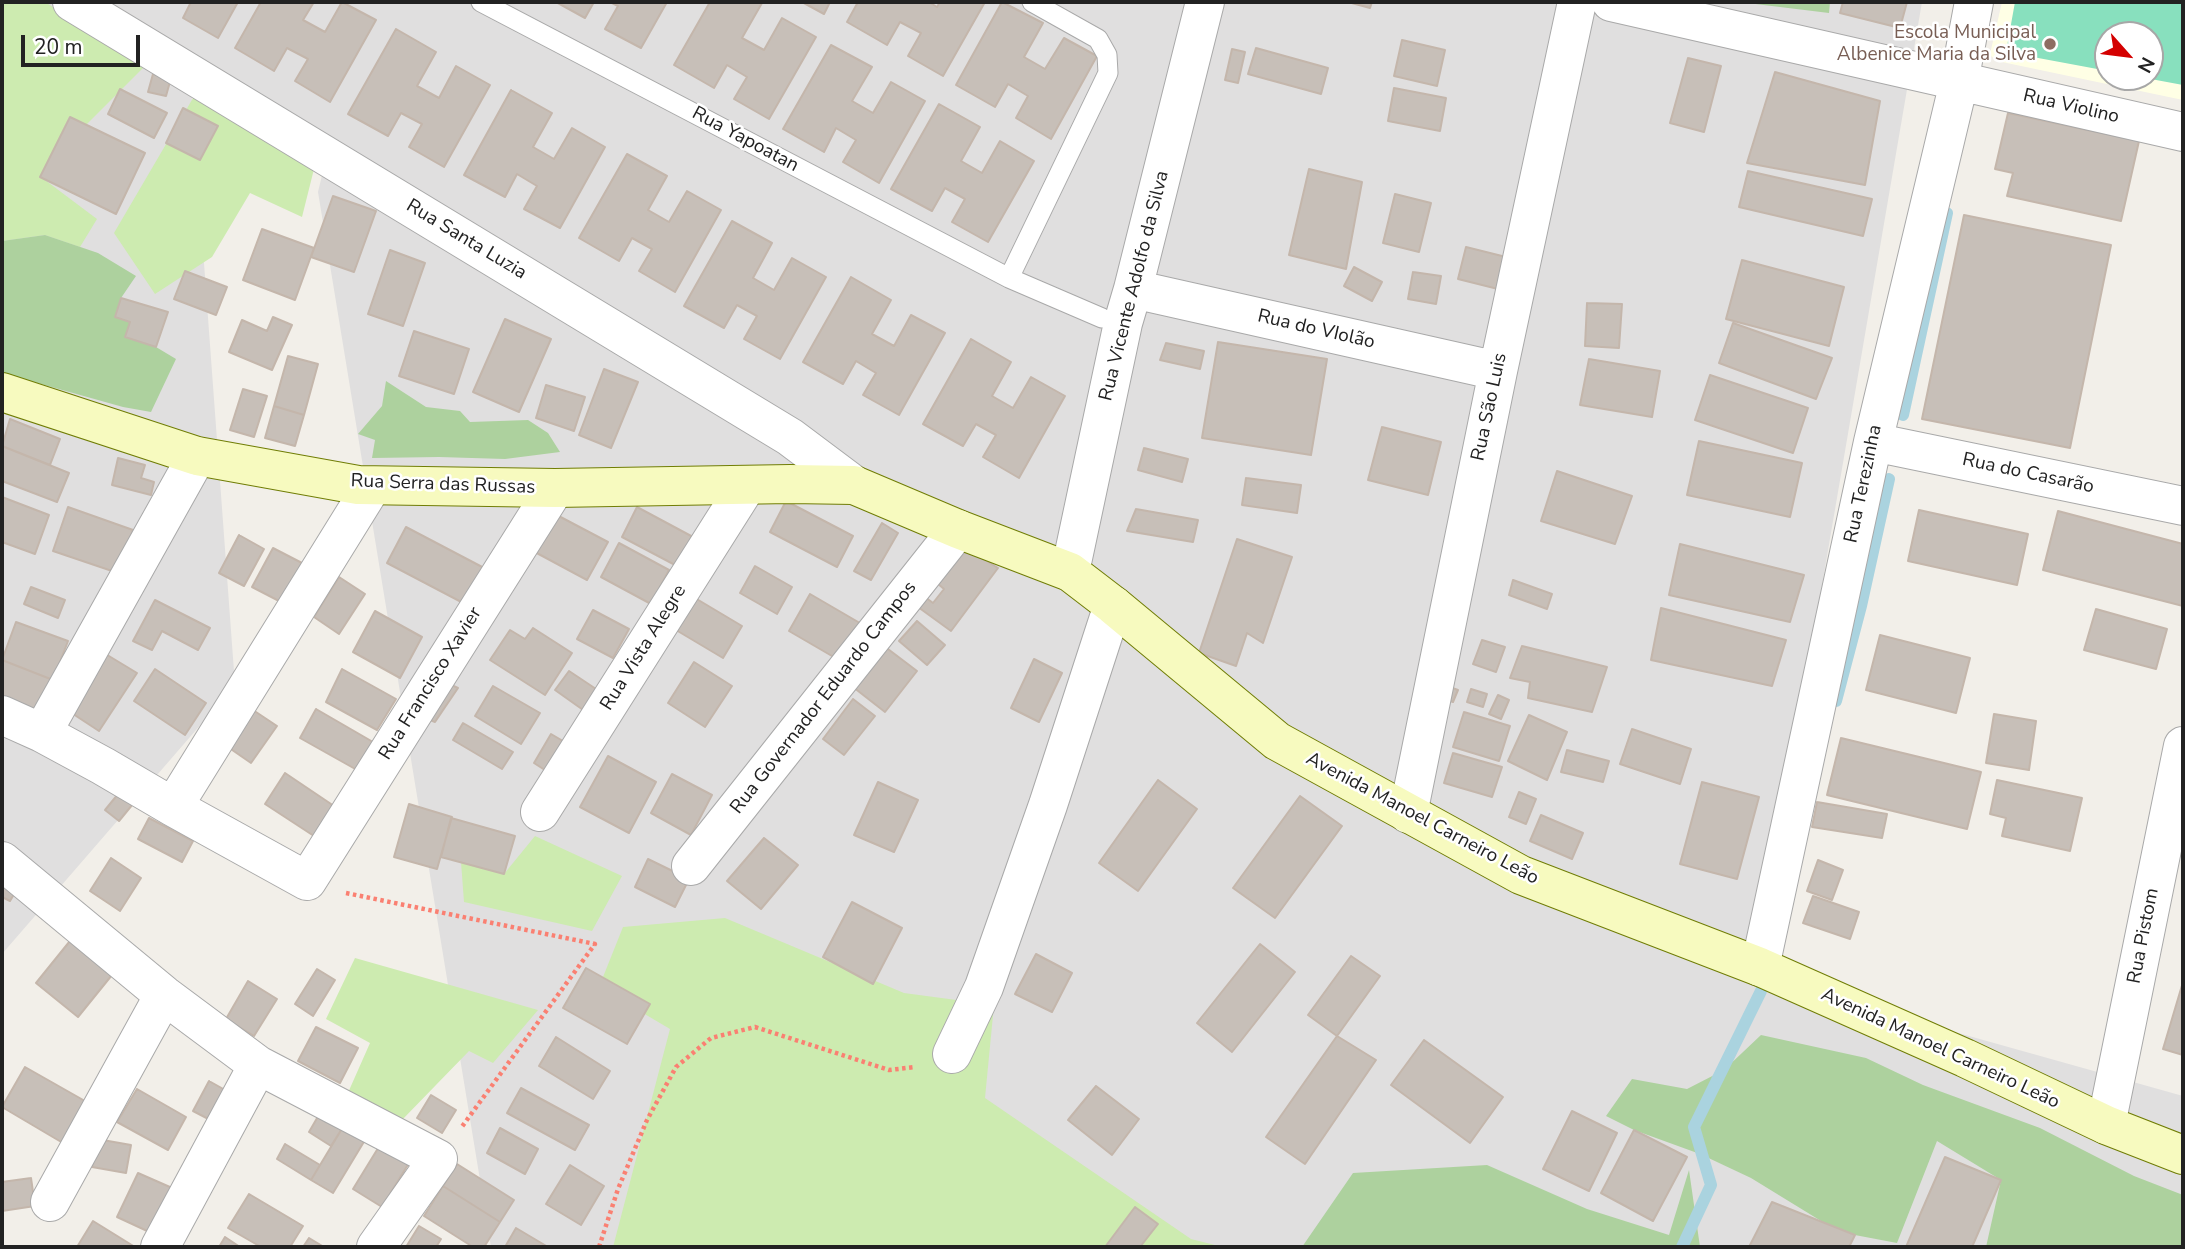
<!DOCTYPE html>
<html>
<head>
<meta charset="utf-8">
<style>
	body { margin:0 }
	#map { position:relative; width:2185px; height:1249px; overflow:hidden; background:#f2efe9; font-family:"Nunito Sans",sans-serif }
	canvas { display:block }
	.frame { position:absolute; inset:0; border:4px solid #222; pointer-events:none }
	.north { position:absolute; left:2094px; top:21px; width:70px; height:70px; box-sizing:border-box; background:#fff; border:2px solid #a7a7a7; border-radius:50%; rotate:118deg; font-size:19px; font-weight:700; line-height:28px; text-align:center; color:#222 }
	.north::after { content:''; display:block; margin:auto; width:24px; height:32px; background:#d40000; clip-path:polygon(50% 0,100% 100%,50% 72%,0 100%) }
	.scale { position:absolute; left:21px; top:35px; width:119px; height:32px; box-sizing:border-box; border:4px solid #222; border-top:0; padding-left:9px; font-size:21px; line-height:24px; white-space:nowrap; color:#222; -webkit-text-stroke:5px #fff; paint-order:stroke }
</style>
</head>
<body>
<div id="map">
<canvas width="2185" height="1249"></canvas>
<div class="frame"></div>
<div class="north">N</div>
<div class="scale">20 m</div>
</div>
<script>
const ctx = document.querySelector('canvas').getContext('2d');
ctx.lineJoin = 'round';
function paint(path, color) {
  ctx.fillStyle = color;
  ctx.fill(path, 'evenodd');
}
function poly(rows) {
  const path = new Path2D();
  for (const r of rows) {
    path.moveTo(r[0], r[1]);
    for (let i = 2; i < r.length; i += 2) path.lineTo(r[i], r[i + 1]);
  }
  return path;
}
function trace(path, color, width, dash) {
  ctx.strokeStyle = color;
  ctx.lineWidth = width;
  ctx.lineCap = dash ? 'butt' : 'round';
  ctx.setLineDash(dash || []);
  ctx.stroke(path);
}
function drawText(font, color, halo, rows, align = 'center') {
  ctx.font = font + ' "Nunito Sans",sans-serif';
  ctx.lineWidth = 5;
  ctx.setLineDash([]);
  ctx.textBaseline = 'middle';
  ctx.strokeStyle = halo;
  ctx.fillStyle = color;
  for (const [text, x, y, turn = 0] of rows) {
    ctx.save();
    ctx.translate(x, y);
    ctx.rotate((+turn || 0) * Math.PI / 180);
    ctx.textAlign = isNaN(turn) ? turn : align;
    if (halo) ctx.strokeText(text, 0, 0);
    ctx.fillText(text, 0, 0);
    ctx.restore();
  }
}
const residential = poly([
	[2,2,1922,2,1755,976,2183,1096,2183,1247,491,1247,318,192,330,142,189,59,235,685,2,954]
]);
const education = poly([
	[2002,2,2183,2,2183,100,2002,62,1992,57,1990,54],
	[2108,35,2150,35,2150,77,2108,77]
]);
const grass = poly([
	[2,2,45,2,145,66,86,125,69,117,41,177,97,219,80,247,45,235,2,241],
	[203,81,316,161,302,217,250,193,212,257,155,294,114,233],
	[535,836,622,876,592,931,464,902,461,862,504,874],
	[725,918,904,993,994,1005,985,1098,1191,1239,1223,1247,613,1247,670,1029,599,987,623,927],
	[355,958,538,1010,493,1063,469,1051,402,1120,347,1095,370,1043,326,1019]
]);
const forest = poly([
	[1739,2,1830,2,1829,13],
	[45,235,98,253,136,276,121,298,115,317,130,322,125,337,156,347,176,359,151,412,123,407,23,379,2,376,2,241],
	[386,381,426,407,460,411,470,422,528,420,548,433,560,452,505,459,439,457,372,458,375,440,358,434,382,406],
	[1761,1035,1866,1058,1923,1085,2040,1128,2134,1176,2183,1195,2183,1247,1986,1247,2001,1180,1937,1141,1897,1243,1839,1232,1751,1178,1700,1154,1634,1130,1606,1116,1632,1079,1687,1089,1724,1070],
	[1487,1165,1587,1209,1669,1235,1689,1170,1700,1247,1302,1247,1353,1173]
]);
const pitch = poly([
	[2015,2,2183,2,2183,85,2140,77,2150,77,2150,35,2108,35,2108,71,2006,52]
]);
const stream = poly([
	[1903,415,1947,213],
	[1836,701,1861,606,1889,479],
	[1682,1247,1711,1185,1694,1127,1761,991]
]);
const building = poly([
	[191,2,238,2,218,38,183,18,191,2],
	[261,2,314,2,303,20,325,32,342,2,376,20,330,102,295,81,308,59,287,48,274,71,235,48,261,2],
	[556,2,594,2,585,18,556,2],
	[610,2,667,2,641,48,605,29,618,6,610,2],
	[710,2,762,3,742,38,764,50,782,18,816,37,769,119,734,99,747,77,727,65,714,88,674,65,710,2],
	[802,2,830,2,824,14,802,2],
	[858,2,929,2,937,7,940,2,985,2,943,76,908,56,921,33,900,22,887,45,847,22,858,2],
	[1002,2,1043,23,1024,57,1045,69,1064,38,1097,56,1051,139,1016,118,1028,96,1008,84,995,107,956,85,1002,2],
	[1348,2,1372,2,1370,8,1348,2],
	[1843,2,1907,2,1900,28,1840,13,1843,2],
	[396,29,436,52,417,86,439,98,456,66,490,85,444,167,409,147,422,124,401,113,388,136,348,114,396,29],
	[1402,40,1445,50,1437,86,1394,76,1402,40],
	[831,45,872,67,852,101,873,113,891,82,925,101,879,183,843,162,856,140,836,128,824,152,783,129,831,45],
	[1256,48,1328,68,1321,94,1248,74,1256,48],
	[1232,49,1245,52,1238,83,1225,80,1232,49],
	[1688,58,1721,66,1704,132,1670,123,1688,58],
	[1775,72,1880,101,1865,185,1747,163,1775,72],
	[153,74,171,78,166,96,148,92,153,74],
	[1394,88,1446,98,1440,131,1388,121,1394,88],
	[120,89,167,113,154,138,108,114,120,89],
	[511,90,552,113,533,147,554,159,572,128,605,147,560,228,524,209,537,186,517,174,505,197,464,175,511,90],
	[939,104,980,127,961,161,982,173,1000,141,1034,161,988,242,952,222,965,199,945,188,932,211,891,189,939,104],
	[183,108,218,126,200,160,166,143,183,108],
	[2008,113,2139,141,2121,221,2007,196,2013,173,1995,169,2008,113],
	[70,117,145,153,116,214,40,177,70,117],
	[627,154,667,176,648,210,669,222,687,191,721,210,675,292,639,271,652,249,632,238,619,261,579,238,627,154],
	[1309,169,1362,182,1346,269,1289,255,1309,169],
	[1748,171,1872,199,1863,236,1739,207,1748,171],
	[1395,194,1431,203,1419,252,1383,243,1395,194],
	[333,196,376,211,354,272,311,257,333,196],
	[1964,215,2111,245,2070,448,1922,419,1964,215],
	[732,221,772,243,753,278,774,290,792,258,826,277,780,359,744,339,757,316,737,305,724,328,684,306,732,221],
	[262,229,314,248,295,300,243,280,262,229],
	[1466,247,1506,257,1498,289,1458,279,1466,247],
	[390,250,425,263,403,326,368,314,390,250],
	[1742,260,1844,287,1829,346,1726,319,1742,260],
	[1354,267,1382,282,1372,301,1344,286,1354,267],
	[185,271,227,287,216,315,174,299,185,271],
	[1413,272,1441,276,1436,304,1408,299,1413,272],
	[851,277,891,300,872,334,894,346,911,315,945,333,899,415,863,395,876,373,856,361,843,384,803,362,851,277],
	[121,298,168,312,156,347,125,337,130,322,115,317,121,298],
	[1587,303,1622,304,1619,348,1585,346,1587,303],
	[273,317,292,325,272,370,229,352,242,320,267,331,273,317],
	[505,319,551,339,519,412,473,392,505,319],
	[1733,323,1832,358,1816,399,1719,363,1733,323],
	[414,331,469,349,454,394,399,376,414,331],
	[971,339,1011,362,992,396,1013,408,1031,377,1065,396,1019,478,983,457,996,435,976,424,963,446,923,424,971,339],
	[1218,342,1327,359,1311,455,1202,438,1218,342],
	[1166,343,1204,351,1200,369,1160,360,1166,343],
	[288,356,318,364,304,415,274,406,288,356],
	[1589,359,1660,371,1652,417,1580,405,1589,359],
	[604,369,638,382,611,448,579,435,604,369],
	[1710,375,1808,408,1793,453,1695,420,1710,375],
	[546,385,585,397,574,431,536,418,546,385],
	[243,389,267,396,254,437,230,430,243,389],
	[274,406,304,415,295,446,265,438,274,406],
	[10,419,60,439,50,465,2,446,10,419],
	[1382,427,1441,442,1428,495,1368,480,1382,427],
	[1699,441,1802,463,1790,517,1687,495,1699,441],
	[2,446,69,473,57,502,2,481,2,446],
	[1144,448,1188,459,1182,482,1138,470,1144,448],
	[118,458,145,465,141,478,154,482,151,495,112,485,118,458],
	[1557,471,1632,496,1615,544,1541,521,1557,471],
	[1246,478,1301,485,1297,513,1242,505,1246,478],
	[2,497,49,515,35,554,2,542,2,497],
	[786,501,853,536,837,567,770,532,786,501],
	[68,507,133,530,118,573,53,551,68,507],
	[637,507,693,537,677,566,622,537,637,507],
	[1136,509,1198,520,1193,542,1127,531,1136,509],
	[1919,510,2028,534,2017,585,1908,561,1919,510],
	[2058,511,2183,544,2183,606,2043,570,2058,511],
	[553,513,608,542,587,580,533,551,553,513],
	[882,523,898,533,871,580,854,571,882,523],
	[406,527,486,569,467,605,387,563,406,527],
	[239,535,264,549,244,586,219,573,239,535],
	[1237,539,1292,557,1263,643,1247,633,1236,666,1199,653,1237,539],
	[619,543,669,570,651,604,601,577,619,543],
	[1680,544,1804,575,1790,622,1669,595,1680,544],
	[273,548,302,563,281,602,252,587,273,548],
	[966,548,998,568,951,631,918,607,925,597,933,603,944,589,937,583,966,548],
	[755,566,792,587,777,614,740,593,755,566],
	[339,577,365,594,339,634,314,617,339,577],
	[1513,580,1552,594,1547,609,1509,595,1513,580],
	[31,587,65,600,58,618,24,604,31,587],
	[810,594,865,626,844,663,789,631,810,594],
	[695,598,742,626,723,658,676,630,695,598],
	[155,600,210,628,198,650,162,631,152,650,133,641,155,600],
	[1661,608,1786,640,1772,686,1651,660,1661,608],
	[2096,609,2167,629,2156,669,2084,650,2096,609],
	[593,610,629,629,613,658,577,639,593,610],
	[375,611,422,637,400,678,353,652,375,611],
	[917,621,945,645,927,665,899,641,917,621],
	[16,622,68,641,53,680,2,660,16,622],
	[533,628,572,653,545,695,490,660,510,630,525,639,533,628],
	[1880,635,1970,658,1956,713,1866,690,1880,635],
	[1482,640,1505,647,1496,672,1473,664,1482,640],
	[884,646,917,671,885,712,853,687,884,646],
	[1522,646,1607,667,1592,712,1528,698,1530,682,1510,678,1522,646],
	[99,650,137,673,99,731,67,710,99,650],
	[1034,659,1062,673,1039,722,1011,708,1034,659],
	[2,660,53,680,39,715,2,700,2,660],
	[694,662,732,686,705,727,668,703,694,662],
	[155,669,206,703,185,735,134,701,155,669],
	[342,669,396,699,377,730,326,702,342,669],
	[569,671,599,691,586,712,555,690,569,671],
	[447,683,458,688,435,722,425,718,447,683],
	[1444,685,1458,690,1453,702,1440,697,1444,685],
	[493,686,540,713,521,744,475,716,493,686],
	[1471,689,1487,694,1483,707,1467,702,1471,689],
	[1498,695,1509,700,1501,719,1489,714,1498,695],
	[853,699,875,716,844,755,823,739,853,699],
	[250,708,277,726,251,763,225,745,250,708],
	[316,709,373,742,357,770,300,738,316,709],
	[1464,712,1510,726,1499,761,1453,747,1464,712],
	[1994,714,2036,721,2029,770,1986,763,1994,714],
	[1529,715,1567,732,1547,780,1508,761,1529,715],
	[463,723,513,752,502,769,453,740,463,723],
	[1632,729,1691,749,1680,784,1620,764,1632,729],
	[551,734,568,744,551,774,534,763,551,734],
	[1841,738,1981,772,1967,829,1827,795,1841,738],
	[1567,750,1609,761,1603,782,1561,772,1567,750],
	[1453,753,1502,767,1492,797,1444,783,1453,753],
	[608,756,656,782,629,833,580,807,608,756],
	[285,773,337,808,317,838,265,804,285,773],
	[672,774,712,795,691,835,651,813,672,774],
	[1158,780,1197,809,1138,891,1099,863,1158,780],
	[1997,780,2082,798,2070,851,2002,836,2006,818,1990,814,1997,780],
	[878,782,918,800,894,852,854,835,878,782],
	[1702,782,1759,797,1737,879,1680,864,1702,782],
	[123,788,137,799,119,821,105,810,123,788],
	[1519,792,1536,799,1526,824,1509,817,1519,792],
	[1300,796,1342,826,1275,918,1233,888,1300,796],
	[1817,802,1887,814,1882,838,1812,827,1817,802],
	[409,804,452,817,437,869,394,857,409,804],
	[1541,815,1583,833,1572,859,1530,841,1541,815],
	[149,818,193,841,182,862,138,839,149,818],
	[451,818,515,836,504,874,441,857,451,818],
	[764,838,798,865,761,909,727,881,764,838],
	[111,858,141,878,120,911,90,891,111,858],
	[648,859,689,879,675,907,635,887,648,859],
	[1818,860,1843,870,1832,900,1807,891,1818,860],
	[2,867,23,879,10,901,2,897,2,867],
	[1813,896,1859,912,1850,939,1803,923,1813,896],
	[852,902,902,928,873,984,823,957,852,902],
	[74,936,116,970,78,1017,36,983,74,936],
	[1260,944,1295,972,1232,1052,1197,1023,1260,944],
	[1036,954,1072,973,1052,1012,1015,994,1036,954],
	[1351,956,1380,976,1337,1036,1308,1015,1351,956],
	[586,968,650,1004,627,1044,563,1008,586,968],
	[317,969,335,980,313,1016,295,1004,317,969],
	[248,981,277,999,254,1036,226,1019,248,981],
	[2183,982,2183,1055,2163,1049,2183,982],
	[316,1027,358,1048,340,1083,298,1061,316,1027],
	[1337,1036,1376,1060,1305,1164,1266,1137,1337,1036],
	[556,1037,610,1071,593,1099,539,1066,556,1037],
	[1424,1040,1503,1097,1470,1143,1391,1085,1424,1040],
	[25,1067,92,1105,68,1146,2,1107,25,1067],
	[209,1081,234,1095,218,1124,193,1111,209,1081],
	[1096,1086,1139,1119,1112,1155,1068,1120,1096,1086],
	[521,1088,589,1125,575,1150,507,1113,521,1088],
	[137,1089,186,1117,168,1150,117,1122,137,1089],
	[431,1095,456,1110,442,1133,417,1118,431,1095],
	[1572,1111,1617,1133,1589,1191,1543,1169,1572,1111],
	[320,1113,343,1127,331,1146,309,1132,320,1113],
	[343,1127,365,1140,333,1193,311,1180,343,1127],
	[500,1128,538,1149,525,1174,487,1153,500,1128],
	[1634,1130,1687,1157,1653,1221,1601,1193,1634,1130],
	[97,1139,131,1145,126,1173,92,1167,97,1139],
	[285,1144,320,1165,311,1180,277,1159,285,1144],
	[380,1145,409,1163,382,1207,353,1189,380,1145],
	[1945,1157,2001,1180,1972,1247,1906,1247,1945,1157],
	[457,1164,514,1200,500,1222,443,1186,457,1164],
	[570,1165,604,1186,581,1225,546,1204,570,1165],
	[138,1173,179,1191,158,1236,117,1217,138,1173],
	[31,1178,35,1206,2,1211,2,1182,31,1178],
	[443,1186,500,1222,484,1247,473,1247,424,1216,443,1186],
	[249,1194,303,1226,290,1247,261,1247,228,1228,249,1194],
	[1772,1202,1855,1235,1849,1247,1749,1247,1772,1202],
	[1135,1207,1158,1224,1140,1247,1105,1247,1135,1207],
	[93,1221,135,1247,77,1247,93,1221],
	[419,1226,441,1239,436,1247,406,1247,419,1226],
	[516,1228,548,1247,505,1247,516,1228],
	[225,1237,240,1247,219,1247,225,1237],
	[309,1238,324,1247,303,1247,309,1238]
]);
const path = poly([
	[346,893,595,944,461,1128],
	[599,1247,618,1189,647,1120,676,1067,711,1038,755,1027,889,1070,915,1067]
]);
const service = poly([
	[481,2,1009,278,1102,318],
	[1009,278,1108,73,1107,55,1098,39,1032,2]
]);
const minor = poly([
	[72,2,790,437,854,485],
	[1611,2,2183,132],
	[1133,289,1498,371],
	[1873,442,2183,506],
	[1070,572,1123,323,1133,289,1205,2],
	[2,715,42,733,103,766,173,807,307,881,555,488],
	[42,733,197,456],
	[173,807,372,486],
	[540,812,747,485],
	[1408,814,1498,371,1577,2],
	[2,861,164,995,258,1065,438,1159,376,1247],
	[691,866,958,529],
	[1760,967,1873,442,1959,82,1974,2],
	[952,1054,984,987,1048,805,1113,605],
	[2106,1125,2183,746],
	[50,1202,164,995],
	[160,1247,258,1065]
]);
const secondary = poly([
	[2,392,197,456,358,485,555,488,790,484,854,485,958,529,1070,572,1113,605,1277,741,1521,875,1760,967,1965,1058,2106,1125,2183,1155]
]);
const markers = [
	[2050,44,7,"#8d6e63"]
];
const educationNames = [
	["Escola Municipal",2036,33],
	["Albenice Maria da Silva",2036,55]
];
const streetNames = [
	["Rua Violino",2071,107,13],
	["Rua Yapoatan",745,140,28],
	["Rua Santa Luzia",466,240,31],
	["Rua Vicente Adolfo da Silva",1135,286,-76],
	["Rua do VIolão",1316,330,13],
	["Rua São Luis",1490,407,-78],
	["Rua do Casarão",2028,474,12],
	["Rua Terezinha",1864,484,-78],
	["Rua Serra das Russas",443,485,2],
	["Rua Vista Alegre",644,648,-58],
	["Rua Francisco Xavier",431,684,-58],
	["Rua Governador Eduardo Campos",824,698,-52],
	["Avenida Manoel Carneiro Leão",1422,819,28],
	["Rua Pistom",2144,936,-79],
	["Avenida Manoel Carneiro Leão",1940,1049,25]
];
paint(residential, '#e0dfdf');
paint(education, '#ffffe5');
paint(grass, '#cdebb0');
paint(forest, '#add19e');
paint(pitch, '#88e0be');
trace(stream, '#aad3df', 12);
paint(building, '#c7bfb8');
trace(building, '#c4b6ab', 2);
trace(service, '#a9a9a9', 21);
trace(minor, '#a9a9a9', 40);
trace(secondary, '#707d05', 40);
trace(path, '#fa8072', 4.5, [3.5, 3.5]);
trace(service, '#fff', 19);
trace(minor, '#fff', 38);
trace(secondary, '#f7fabf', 38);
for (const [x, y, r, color] of markers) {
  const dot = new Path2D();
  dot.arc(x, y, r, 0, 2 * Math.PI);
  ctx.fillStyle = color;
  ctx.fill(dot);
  trace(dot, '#fff', 2.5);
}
drawText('19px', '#785e54', '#fff', educationNames, 'right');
drawText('19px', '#222', '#fff', streetNames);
</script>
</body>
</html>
